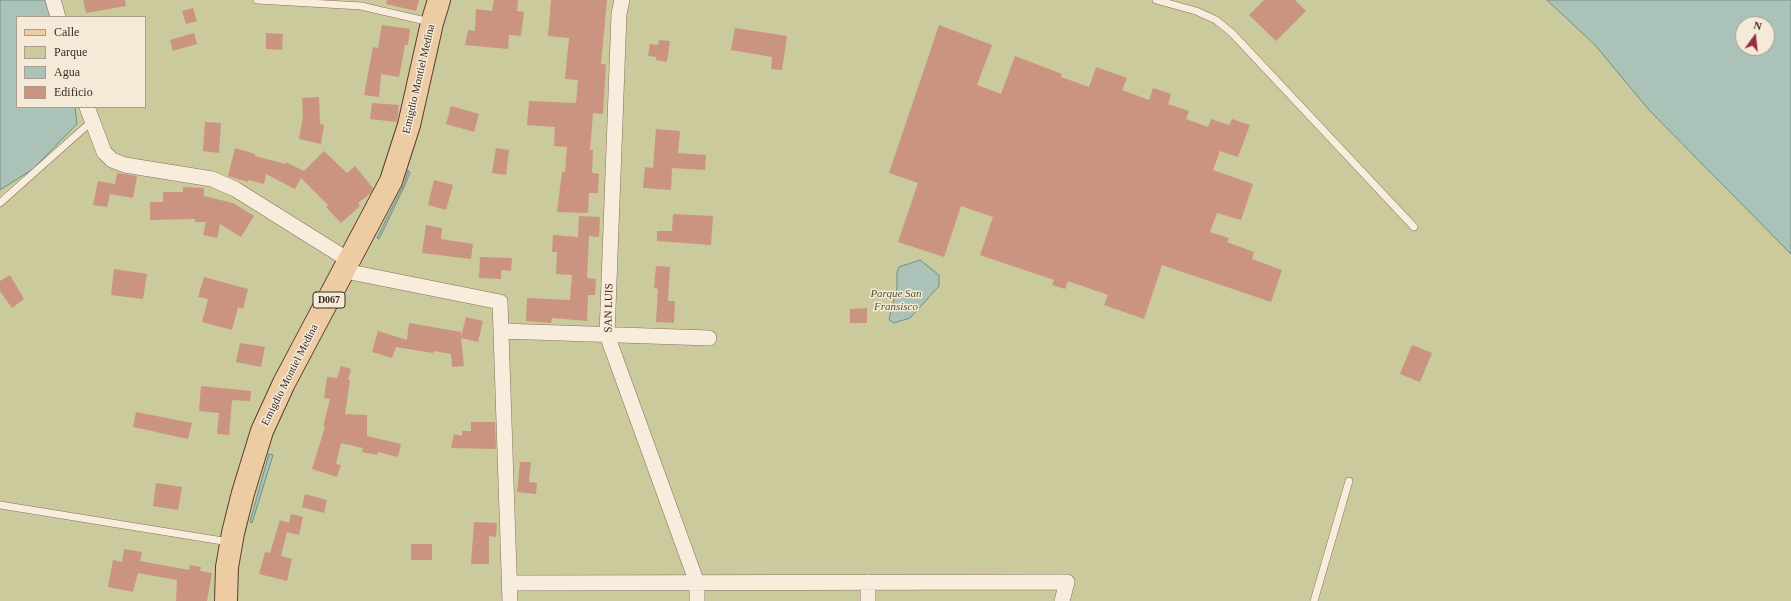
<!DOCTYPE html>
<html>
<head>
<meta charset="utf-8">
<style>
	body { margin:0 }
	#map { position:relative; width:1791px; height:601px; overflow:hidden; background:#edddc9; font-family:"Times New Roman",serif }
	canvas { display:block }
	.legend { position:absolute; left:16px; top:16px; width:130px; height:92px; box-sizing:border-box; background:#f5e9d8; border:1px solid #aa9d8f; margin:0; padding:5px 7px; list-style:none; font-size:12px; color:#3a2a21 }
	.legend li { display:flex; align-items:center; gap:8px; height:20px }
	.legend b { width:20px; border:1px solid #aa9d8f }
	.north { position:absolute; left:1735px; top:16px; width:40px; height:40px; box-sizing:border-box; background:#f5e9d8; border:1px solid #aa9d8f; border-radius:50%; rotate:15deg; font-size:11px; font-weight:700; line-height:16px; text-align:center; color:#3a2a21 }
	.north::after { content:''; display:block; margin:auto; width:14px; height:18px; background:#963040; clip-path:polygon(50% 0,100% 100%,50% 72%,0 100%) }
</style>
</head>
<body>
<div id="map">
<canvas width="1791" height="601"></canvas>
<ul class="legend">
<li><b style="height:5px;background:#eecca3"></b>Calle</li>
<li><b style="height:11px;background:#cbca9d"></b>Parque</li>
<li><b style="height:11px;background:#aac2b7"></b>Agua</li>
<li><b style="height:11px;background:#ca9481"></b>Edificio</li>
</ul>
<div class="north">N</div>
</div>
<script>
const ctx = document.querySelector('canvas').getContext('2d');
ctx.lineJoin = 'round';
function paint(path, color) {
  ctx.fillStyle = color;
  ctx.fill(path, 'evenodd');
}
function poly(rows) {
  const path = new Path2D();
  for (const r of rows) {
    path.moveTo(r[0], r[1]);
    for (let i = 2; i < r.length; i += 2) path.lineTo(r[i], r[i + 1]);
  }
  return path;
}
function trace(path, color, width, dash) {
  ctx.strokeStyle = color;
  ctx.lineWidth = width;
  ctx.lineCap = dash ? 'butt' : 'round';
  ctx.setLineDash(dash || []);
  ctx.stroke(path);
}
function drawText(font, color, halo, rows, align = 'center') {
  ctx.font = font + ' "Times New Roman",serif';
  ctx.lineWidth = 3;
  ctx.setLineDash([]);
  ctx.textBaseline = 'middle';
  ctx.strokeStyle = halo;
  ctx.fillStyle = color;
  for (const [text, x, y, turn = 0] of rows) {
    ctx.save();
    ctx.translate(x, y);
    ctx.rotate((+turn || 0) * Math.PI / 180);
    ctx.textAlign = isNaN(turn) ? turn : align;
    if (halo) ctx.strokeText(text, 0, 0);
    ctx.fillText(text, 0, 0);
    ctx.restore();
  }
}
const green = poly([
	[0,0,1731,0,1743,48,1791,177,1791,601,0,601],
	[17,17,145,17,145,107,17,107]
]);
const water = poly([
	[0,0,51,0,55,17,17,17,17,107,75,107,77,124,33,169,0,190,0,0],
	[1547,0,1791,0,1791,254,1649,110,1595,45,1547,0],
	[1743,24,1767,24,1767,48,1743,48,1743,24],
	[408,171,410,172,405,185,379,239,377,238,404,184,408,171],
	[920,260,939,275,939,286,910,318,894,323,889,320,890,315,897,288,897,272,899,267,920,260],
	[269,454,273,455,252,523,250,522,269,454]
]);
const building = poly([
	[83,0,125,0,126,6,86,13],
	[387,0,419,0,416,11,386,4],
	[494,0,518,0,517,11,524,12,521,36,509,35,508,49,465,45,468,30,475,31,476,9,492,11],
	[551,0,607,0,601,64,606,64,603,114,593,113,590,150,593,150,592,173,599,174,598,193,589,193,588,213,557,212,562,172,565,172,567,147,554,146,555,127,527,125,529,101,576,103,578,80,565,79,569,38,548,36],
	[1264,0,1295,0,1306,11,1276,41,1249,15],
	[193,8,197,21,186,24,182,11],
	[382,25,410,29,408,45,405,45,399,77,381,74,379,97,364,95,373,47,378,48],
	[939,25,992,45,977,85,1001,94,1015,56,1062,74,1061,77,1089,87,1096,67,1127,78,1122,90,1149,100,1153,88,1171,94,1168,104,1189,111,1186,119,1208,127,1211,119,1229,125,1232,119,1250,125,1238,157,1220,151,1213,170,1253,184,1241,220,1217,213,1210,232,1229,238,1227,242,1254,252,1252,259,1282,270,1271,302,1162,265,1144,319,1104,305,1108,295,1068,281,1065,289,1052,285,1054,280,980,255,993,217,961,206,944,257,898,242,918,183,889,173],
	[735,28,787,36,782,70,771,69,772,57,731,50],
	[194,33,197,44,173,51,170,40],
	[266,33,283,34,282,50,266,49],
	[659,40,670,41,667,62,656,60,656,57,648,56,650,44,658,45],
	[319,97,320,124,324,125,321,144,299,139,303,116,302,98],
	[372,103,399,105,397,122,370,119],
	[451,106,479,114,474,132,446,124],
	[205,122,221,123,219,153,203,151],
	[656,129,680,131,678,153,706,155,705,170,672,168,671,190,643,188,645,167,653,168],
	[235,148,255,154,255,156,285,164,286,162,304,171,324,151,347,173,355,166,373,188,371,193,358,203,360,206,341,223,326,207,328,205,301,178,295,189,266,174,264,184,248,180,248,182,228,176],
	[496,148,509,150,506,175,492,173],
	[117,173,137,176,133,198,110,194,107,207,93,205,98,181,115,184],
	[434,180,453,185,446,210,428,205],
	[183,187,204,188,204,196,233,203,254,216,241,237,220,224,217,238,203,235,206,222,195,222,195,219,150,220,150,202,163,202,163,192,183,192],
	[673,214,713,216,711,245,657,241,657,231,672,231],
	[579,216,600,217,599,237,589,236,587,278,596,279,595,295,588,295,587,321,552,318,551,323,526,321,527,298,570,300,572,275,556,274,557,252,552,252,553,235,578,237],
	[426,225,442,228,441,239,473,244,471,259,422,253],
	[480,257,512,258,511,271,501,270,501,279,479,278],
	[656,266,670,267,668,301,675,301,674,323,656,322,658,289,654,288],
	[114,269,147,274,143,299,111,295],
	[10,275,24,299,12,308,0,291,0,281],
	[204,277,248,289,243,309,238,307,232,330,202,322,208,299,198,297],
	[867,308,867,323,850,323,850,309],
	[466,317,483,321,478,342,461,338,464,366,452,367,451,354,434,351,433,353,396,347,392,358,372,352,378,331,407,340,409,323,461,332,461,337],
	[240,343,265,347,261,367,236,362],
	[1412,345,1432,353,1420,382,1400,374],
	[341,366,351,369,348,380,350,380,345,414,367,415,367,436,401,444,398,457,378,452,377,455,362,452,363,448,341,443,336,464,341,465,337,477,312,469,325,427,323,427,330,399,324,398,327,377,337,378],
	[201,386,251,391,250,401,232,400,229,435,217,434,219,413,199,411],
	[136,412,192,423,188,439,133,427],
	[471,422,495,422,496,449,451,448,454,434,462,436,462,431,471,431],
	[520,462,531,462,529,482,537,483,536,494,517,492],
	[156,483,182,487,178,510,153,506],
	[305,494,327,500,324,513,302,507],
	[291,514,303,517,299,535,287,532,281,556,292,559,287,581,259,574,265,552,270,553,280,520,289,523],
	[474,522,497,523,496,537,489,536,489,564,471,564],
	[411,544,432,544,432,560,411,560],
	[124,549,142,552,140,561,189,570,190,565,201,567,200,571,212,573,207,601,176,601,177,580,138,573,133,592,108,587,113,560,122,562]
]);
const service = poly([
	[257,0,361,6,430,22],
	[1156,0,1196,11,1216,20,1232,33,1414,227],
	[0,203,91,122],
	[0,505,229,542],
	[1314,601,1349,481]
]);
const minor = poly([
	[53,0,58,17],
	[622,0,619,14,607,335,697,583,697,601],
	[87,107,104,152,112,160,125,165,212,179,235,189,350,261],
	[345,271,500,302,510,601],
	[501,331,709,338],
	[510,583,1067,582,1062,601],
	[868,601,868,582]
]);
const primary = poly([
	[226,601,227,567,233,533,243,493,262,431,284,383,391,181,409,125,432,23,439,0]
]);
const shields = [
	[329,300,32]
];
const shieldNames = [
	["D067",329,300]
];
const streetNames = [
	["Emigdio Montiel Medina",419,79,-77],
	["SAN LUIS",609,308,-89],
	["Emigdio Montiel Medina",290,375,-63]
];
const parkNames = [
	["Parque San",896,294],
	["Fransisco",896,307]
];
paint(green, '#cbca9d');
paint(water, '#aac2b7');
trace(water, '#709084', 1);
paint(building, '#ca9481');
trace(service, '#896f5e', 8);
trace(minor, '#896f5e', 16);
trace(primary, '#573e32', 24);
trace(service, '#f8ecdc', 7);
trace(minor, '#f8ecdc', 15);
trace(primary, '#eecca3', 22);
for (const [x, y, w] of shields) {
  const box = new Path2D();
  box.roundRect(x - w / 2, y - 8, w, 16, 3);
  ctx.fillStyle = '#f5e9d8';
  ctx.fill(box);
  trace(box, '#3a2a21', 1);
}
drawText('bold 10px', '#3a2a21', null, shieldNames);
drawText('11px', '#3a2a21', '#f5e9d8', streetNames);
drawText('italic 11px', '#515629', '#f5e9d8', parkNames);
</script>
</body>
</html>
